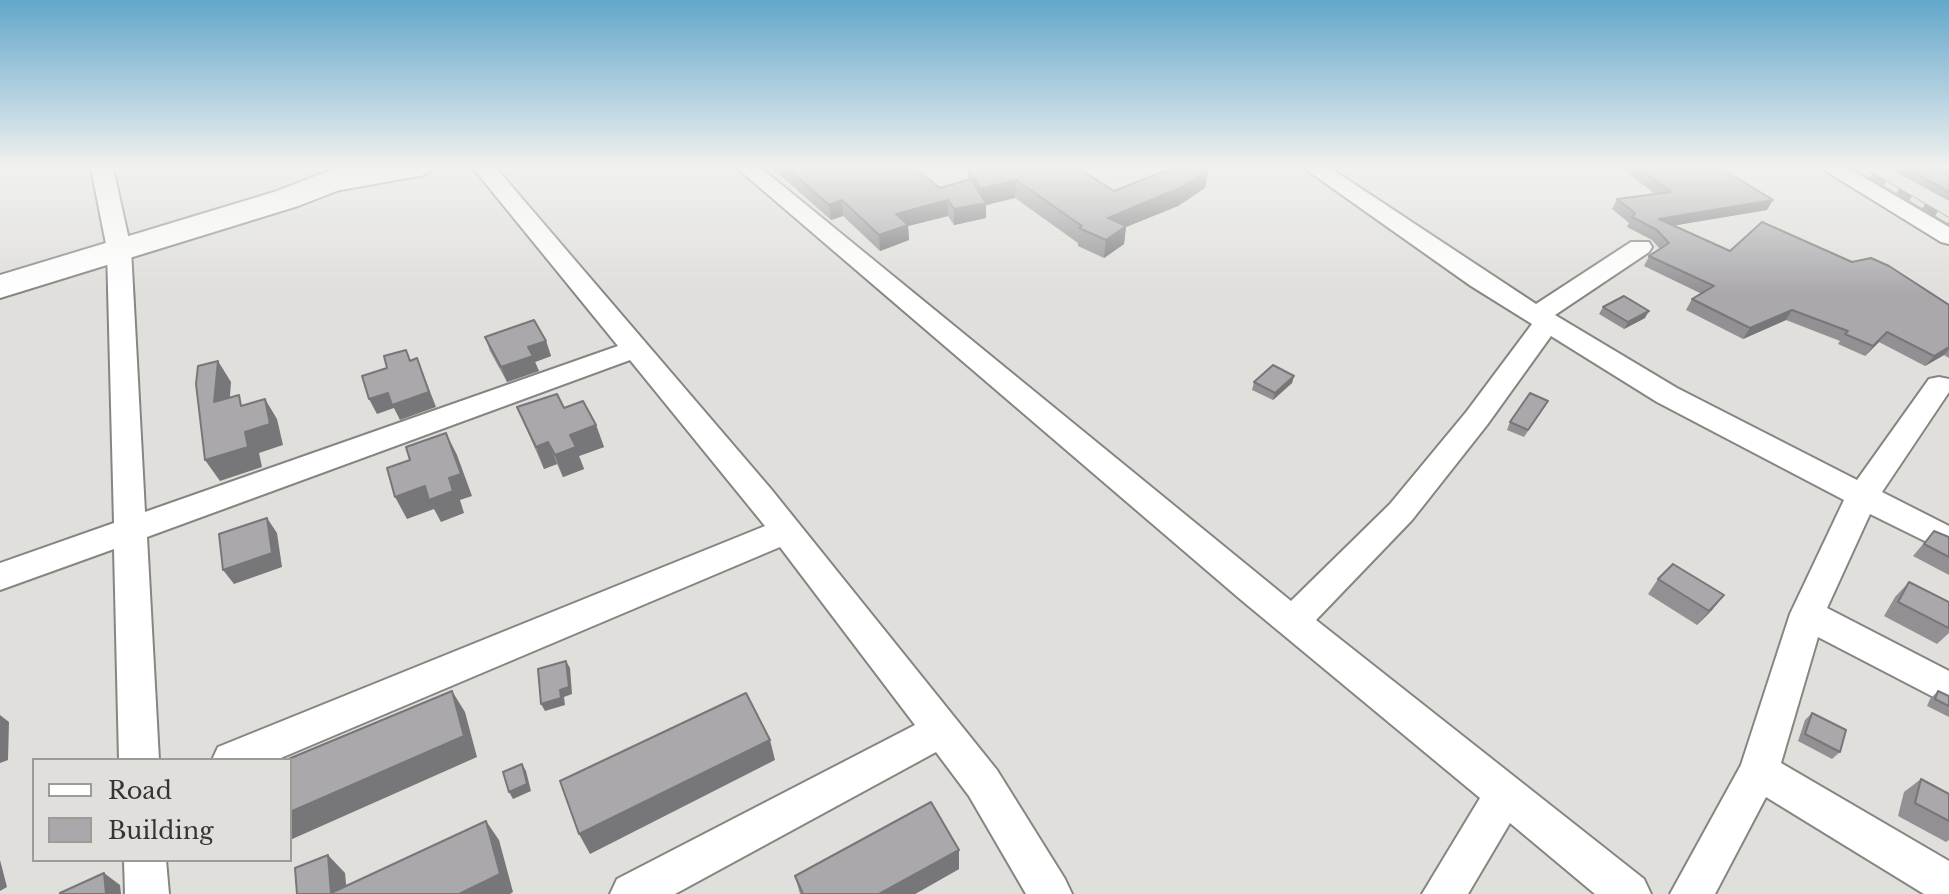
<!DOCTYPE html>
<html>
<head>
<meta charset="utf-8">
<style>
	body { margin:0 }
	#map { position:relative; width:1949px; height:894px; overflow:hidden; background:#e0dfdb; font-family:"Libre Baskerville",serif }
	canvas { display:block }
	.legend { position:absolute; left:32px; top:758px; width:260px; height:104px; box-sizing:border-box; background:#e0dfdb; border:2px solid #9c9b98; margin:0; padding:10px 14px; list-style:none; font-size:24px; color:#363534 }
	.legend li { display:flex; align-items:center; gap:16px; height:40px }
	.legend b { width:40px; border:2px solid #9c9b98 }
</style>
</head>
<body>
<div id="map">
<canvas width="1949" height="894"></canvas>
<ul class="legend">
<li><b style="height:10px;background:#fff"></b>Road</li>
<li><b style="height:22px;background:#aaa8ab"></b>Building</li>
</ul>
</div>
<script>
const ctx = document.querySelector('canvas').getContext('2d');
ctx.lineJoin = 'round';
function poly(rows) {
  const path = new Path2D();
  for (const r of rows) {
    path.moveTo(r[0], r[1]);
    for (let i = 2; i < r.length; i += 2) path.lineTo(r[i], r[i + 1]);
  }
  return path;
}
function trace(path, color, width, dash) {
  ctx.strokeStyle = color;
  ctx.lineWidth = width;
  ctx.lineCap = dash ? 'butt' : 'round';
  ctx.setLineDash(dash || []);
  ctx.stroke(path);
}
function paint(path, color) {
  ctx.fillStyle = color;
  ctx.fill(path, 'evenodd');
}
const street = poly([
	[91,168,113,168,131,249,145,512,618,346,473,168,496,168,771,489,997,770,1065,879,1072,894,1026,894,969,796,936,752,675,894,610,894,617,879,915,725,780,547,276,760,212,760,218,747,765,526,630,360,147,537,159,760,119,760,114,549,0,590,0,563,114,523,107,249,91,168],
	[387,168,435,168,424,175,335,191,324,184,327,179,387,168],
	[737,168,761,168,1291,601,1390,504,1467,411,1532,324,1471,286,1304,168,1330,168,1536,304,1631,242,1649,242,1652,247,1649,252,1555,315,1677,388,1857,480,1929,379,1939,377,1949,379,1949,392,1882,492,1949,526,1949,553,1870,514,1827,608,1949,671,1949,705,1818,637,1781,763,1949,861,1949,894,1924,894,1766,797,1715,894,1670,894,1741,765,1790,614,1844,500,1657,402,1551,336,1487,425,1412,520,1316,620,1644,879,1651,894,1595,894,1510,823,1468,894,1422,894,1480,798,1240,599,737,168],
	[1821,168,1848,168,1949,227,1949,244,1941,242,1821,168],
	[124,860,166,860,169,894,125,894,124,860]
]);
const highway = poly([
	[337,168,383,168,378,175,298,206,0,298,0,275,274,192,337,168]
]);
const rail = poly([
	[1859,168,1949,221]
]);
const wall = poly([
	[772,168,914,168,940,188,968,179,968,169,1114,191,1170,169,1168,168,1204,168,1208,170,1205,188,1178,206,1126,227,1124,244,1104,258,1078,246,1078,243,1015,198,986,205,986,218,954,225,948,216,908,226,909,240,880,251,843,216,831,220],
	[1621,168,1721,168,1767,210,1674,225,1730,251,1949,305,1949,358,1944,355,1925,366,1879,342,1865,356,1838,344,1840,341,1786,320,1743,339,1686,310,1692,299,1702,294,1644,266,1649,256,1660,249,1652,240,1627,227,1629,223,1612,209,1617,199,1655,194],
	[1888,168,1949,168,1949,201],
	[1603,307,1645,318,1624,329,1599,314],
	[485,337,546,341,551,356,535,362,539,371,507,382,490,351],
	[1294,376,1292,383,1273,400,1252,390,1254,382],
	[1548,401,1524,437,1507,430,1510,422],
	[517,407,564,408,596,425,604,447,579,456,584,469,563,477,557,464,544,469],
	[1934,531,1949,537,1949,575,1913,556],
	[1658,579,1724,595,1712,610,1697,625,1648,594],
	[1909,582,1949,602,1949,633,1937,644,1884,616,1895,597],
	[1938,691,1949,696,1949,717,1927,706,1930,699],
	[1812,713,1840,752,1832,759,1798,741,1805,720],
	[1921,779,1949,794,1949,840,1946,842,1898,816,1904,792],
	[959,850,959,869,915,894,800,894,795,876]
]);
const shadedWall = poly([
	[1208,170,1205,188,1178,206,1126,227,1124,244,1104,258,1108,218],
	[1016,180,1015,198,986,205,986,218,954,225,954,209,981,204,981,189],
	[842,200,843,216,831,220,829,205],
	[948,200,948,216,908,226,909,240,880,251,879,235,896,214],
	[1773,200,1767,210,1654,229,1659,219],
	[1792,310,1786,320,1743,339,1750,328],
	[1649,311,1645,318,1624,329,1628,322],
	[1887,332,1879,342,1865,356,1873,346],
	[546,341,551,356,535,362,539,371,507,382,501,367,528,347],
	[1949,347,1949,349,1944,355,1925,366,1934,356],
	[417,358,436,407,400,420,394,408,377,414,369,399],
	[218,361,231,382,228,423,214,402],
	[1294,376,1292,383,1273,400,1275,393],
	[265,399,277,419,283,445,259,453,262,467,220,481,205,460,245,432],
	[596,425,604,447,579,456,584,469,563,477,555,455,570,435],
	[446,433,457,455,472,496,460,500,464,513,441,522,434,509,407,519,395,497,449,478],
	[548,442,557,464,544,469,536,447],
	[267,518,277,533,282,567,234,584,223,570],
	[1724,595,1712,610,1697,625,1709,611],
	[566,661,570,668,572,694,564,697,565,705,545,711,541,704,560,690],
	[452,691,465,712,477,757,290,840,290,812],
	[0,715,9,722,8,760,0,763],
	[770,740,775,760,590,854,579,834],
	[522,764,526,771,531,791,513,799,509,792],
	[486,821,499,840,513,892,510,894,459,894],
	[959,850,959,869,915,894,879,894],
	[328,855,345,873,347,894,331,893],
	[0,860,7,887,0,891],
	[104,873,120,885,121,894,106,894]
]);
const building = poly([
	[787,168,914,168,940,188,971,179,986,203,954,209,948,200,896,214,908,225,879,235,842,200,829,205,787,168],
	[970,168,1078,168,1114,191,1172,168,1204,168,1208,170,1180,188,1108,218,1126,226,1106,240,1079,228,1082,226,1016,180,981,189,968,169,970,168],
	[1639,168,1721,168,1773,200,1659,219,1730,251,1762,222,1852,262,1871,258,1889,266,1949,305,1949,347,1934,356,1887,332,1873,346,1845,334,1848,331,1792,310,1750,328,1692,299,1714,286,1649,256,1669,243,1657,230,1632,217,1635,213,1617,199,1671,192,1639,168],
	[1905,168,1949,168,1949,192,1905,168],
	[1624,296,1649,311,1628,322,1603,307,1624,296],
	[534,320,546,341,528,347,533,356,501,367,485,337,534,320],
	[406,350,410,361,417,358,429,392,392,405,388,393,369,399,362,376,387,368,384,356,406,350],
	[218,361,214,402,239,395,241,406,265,399,270,424,245,432,248,447,205,460,196,384,198,366,218,361],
	[1273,365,1294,376,1275,393,1254,382,1273,365],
	[1530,393,1548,401,1528,430,1510,422,1530,393],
	[557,394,564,408,583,401,596,425,570,435,576,447,555,455,548,442,536,447,517,407,557,394],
	[446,433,461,474,449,478,453,491,429,500,425,486,395,497,387,468,410,460,406,447,446,433],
	[267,518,272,553,223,570,219,534,267,518],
	[1934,531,1949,537,1949,557,1924,544,1934,531],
	[1673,564,1724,595,1709,611,1658,579,1673,564],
	[1909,582,1949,602,1949,628,1898,602,1909,582],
	[566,661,569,687,560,690,561,698,541,704,538,669,566,661],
	[452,691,464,736,290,812,290,760,286,760,452,691],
	[1938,691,1949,696,1949,706,1935,699,1938,691],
	[746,693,770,740,579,834,560,781,746,693],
	[1812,713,1846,730,1840,752,1805,734,1812,713],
	[522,764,527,784,509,792,503,772,522,764],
	[1921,779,1949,794,1949,821,1915,803,1921,779],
	[931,802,959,850,879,894,803,894,795,876,931,802],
	[486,821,500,874,459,894,297,894,295,868,328,855,331,893,486,821],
	[104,873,106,894,60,894,60,893,104,873]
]);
trace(street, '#868582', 4);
trace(highway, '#868582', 4);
paint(street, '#fff');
paint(highway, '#fff');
trace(rail, '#8a8987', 7);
trace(rail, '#e0dfdb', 5, [15]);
paint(wall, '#929093');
paint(shadedWall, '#777678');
paint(building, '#aaa8ab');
trace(building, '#777678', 2);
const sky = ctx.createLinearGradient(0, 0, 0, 293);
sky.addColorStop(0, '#63a7cb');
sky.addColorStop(0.57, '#f1f1ef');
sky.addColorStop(1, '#f1f1ef00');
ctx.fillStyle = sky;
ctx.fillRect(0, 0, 1949, 293);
</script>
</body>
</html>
